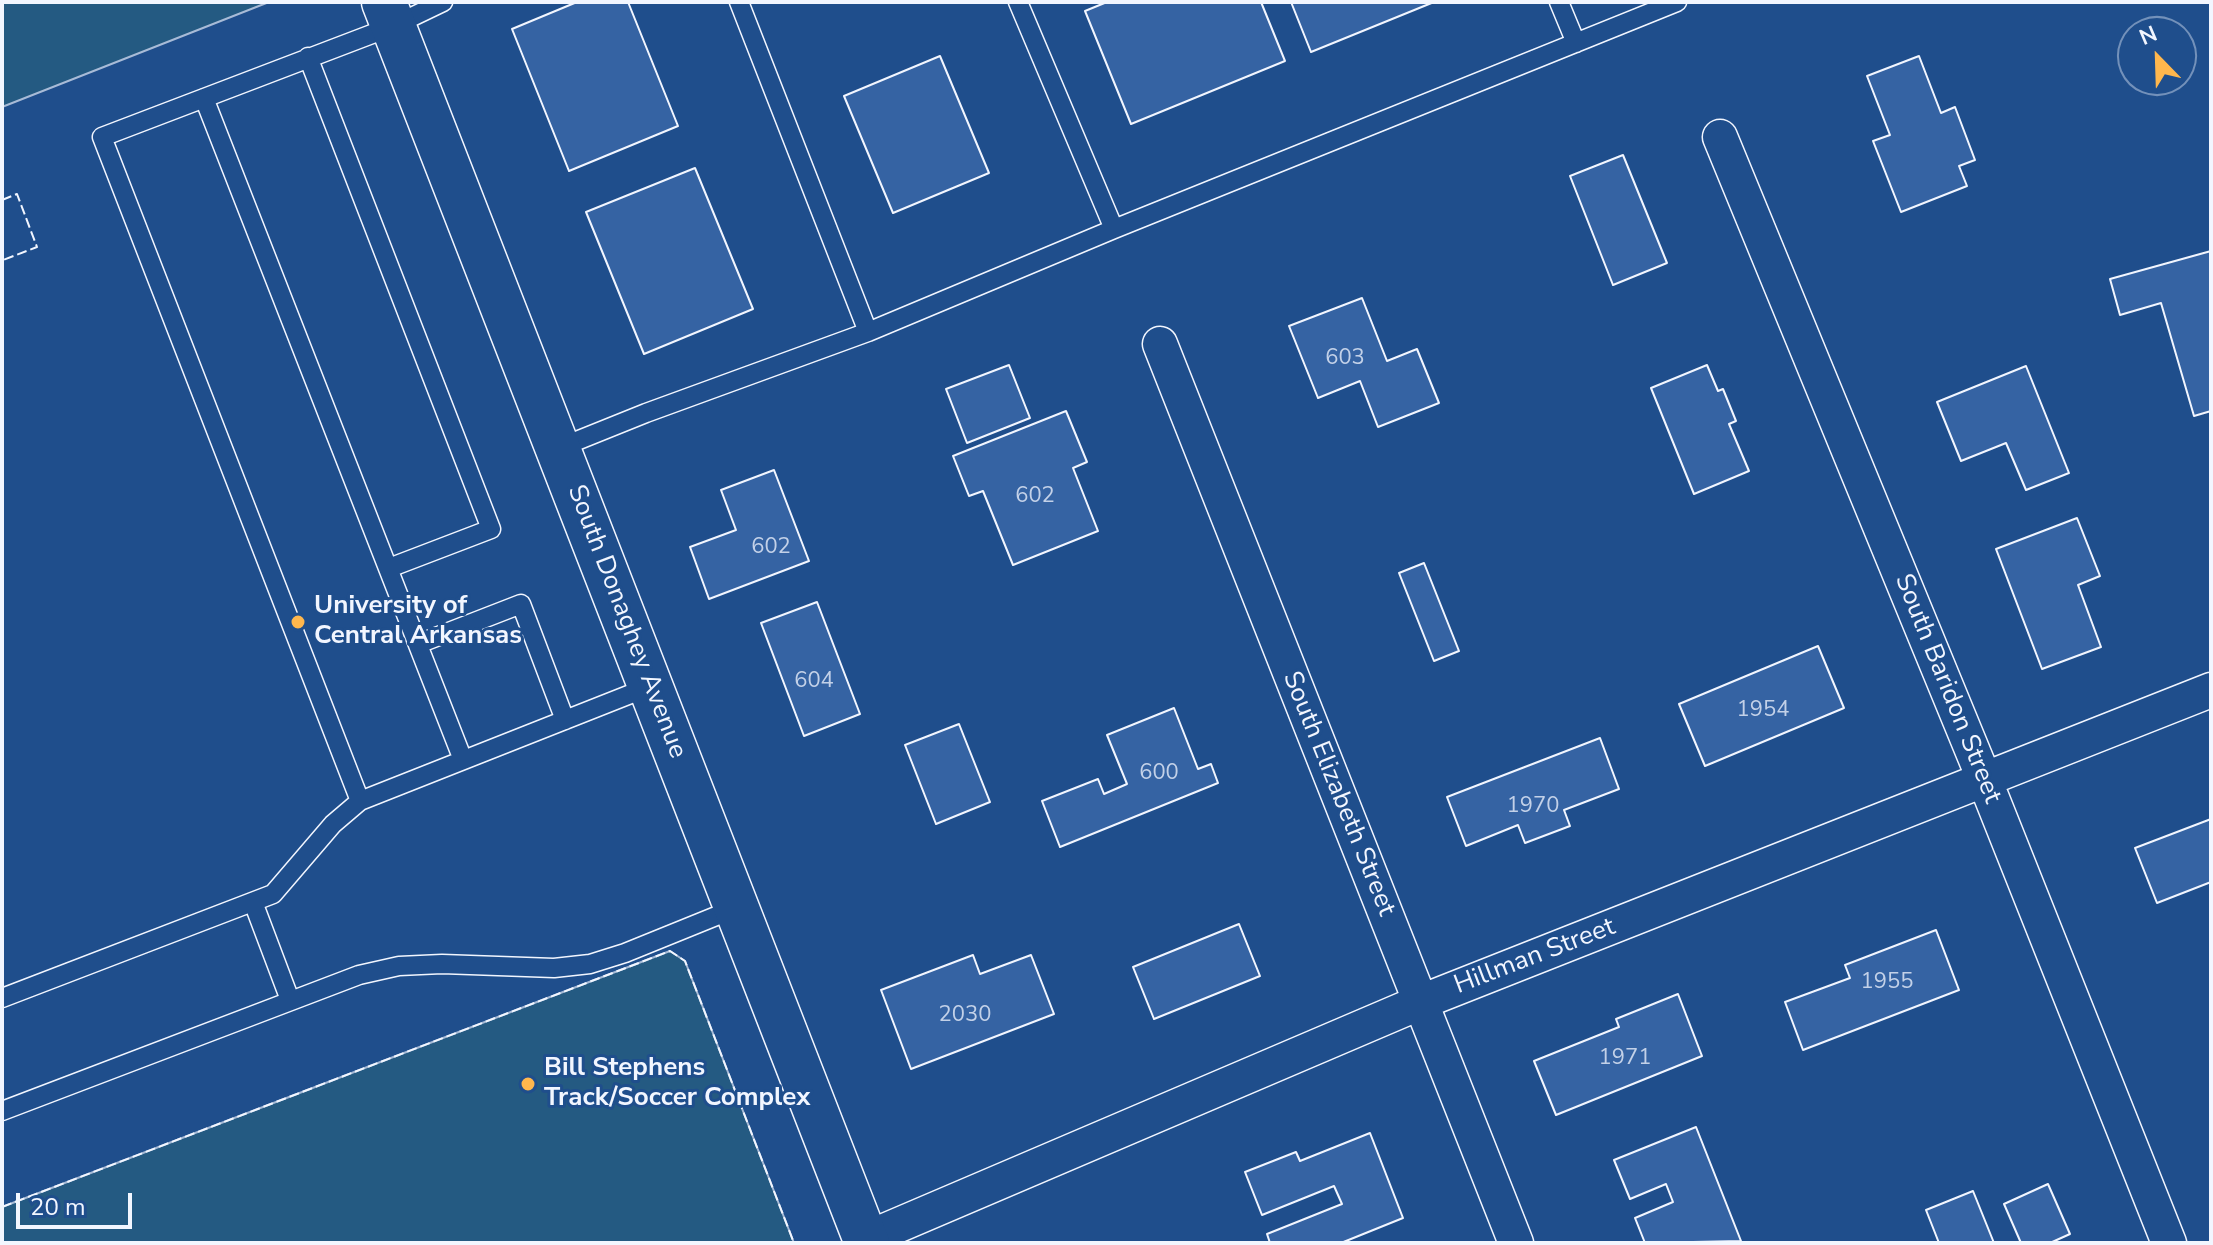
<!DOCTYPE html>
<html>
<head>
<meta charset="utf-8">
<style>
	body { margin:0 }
	#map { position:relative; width:2213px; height:1245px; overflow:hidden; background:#1f4e8c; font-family:"Nunito Sans",sans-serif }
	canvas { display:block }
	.frame { position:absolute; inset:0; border:4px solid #f2f6ff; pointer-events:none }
	.north { position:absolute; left:2117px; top:16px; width:80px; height:80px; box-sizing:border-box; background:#1f4e8c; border:2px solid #7391ba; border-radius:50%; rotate:337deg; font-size:22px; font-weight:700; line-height:32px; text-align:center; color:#f2f6ff }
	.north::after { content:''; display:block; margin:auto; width:28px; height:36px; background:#ffb74d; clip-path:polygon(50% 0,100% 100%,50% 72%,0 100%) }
	.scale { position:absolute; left:16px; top:1193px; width:116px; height:36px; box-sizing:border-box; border:4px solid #f2f6ff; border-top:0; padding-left:10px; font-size:24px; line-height:28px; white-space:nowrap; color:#f2f6ff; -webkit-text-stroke:6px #1f4e8c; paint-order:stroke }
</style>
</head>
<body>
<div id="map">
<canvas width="2213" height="1245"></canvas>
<div class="frame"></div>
<div class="north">N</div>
<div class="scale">20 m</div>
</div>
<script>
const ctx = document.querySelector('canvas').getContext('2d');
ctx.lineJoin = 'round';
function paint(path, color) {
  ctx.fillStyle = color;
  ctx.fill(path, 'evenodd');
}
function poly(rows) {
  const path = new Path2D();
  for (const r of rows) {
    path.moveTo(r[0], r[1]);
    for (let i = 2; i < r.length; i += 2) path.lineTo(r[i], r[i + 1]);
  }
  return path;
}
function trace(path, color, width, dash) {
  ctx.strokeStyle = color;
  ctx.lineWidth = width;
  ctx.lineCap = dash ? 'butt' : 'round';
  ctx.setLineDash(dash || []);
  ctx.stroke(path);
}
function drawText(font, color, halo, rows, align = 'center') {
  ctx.font = font + ' "Nunito Sans",sans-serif';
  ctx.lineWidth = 6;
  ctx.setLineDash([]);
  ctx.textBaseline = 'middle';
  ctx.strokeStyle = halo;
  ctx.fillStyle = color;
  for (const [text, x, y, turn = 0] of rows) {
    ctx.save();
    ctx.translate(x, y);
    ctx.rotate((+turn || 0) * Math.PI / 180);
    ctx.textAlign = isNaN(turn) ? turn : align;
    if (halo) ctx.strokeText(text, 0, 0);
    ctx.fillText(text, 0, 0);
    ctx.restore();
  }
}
const green = poly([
	[2,2,269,2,2,107,2,2],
	[670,951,685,961,794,1243,2,1243,2,1207,670,951]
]);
const building = poly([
	[577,2,628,2,678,126,569,171,512,29,577,2],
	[1107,2,1261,2,1285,61,1131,124,1085,11,1107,2],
	[1291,2,1434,2,1311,52,1291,2],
	[940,56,989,173,893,213,844,96,940,56],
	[1919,56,1941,113,1955,107,1975,160,1959,166,1967,186,1901,212,1873,141,1890,135,1867,76,1919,56],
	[1623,155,1667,263,1613,285,1570,176,1623,155],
	[695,168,753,309,644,354,586,212,695,168],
	[2211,251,2211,411,2194,416,2161,303,2120,315,2110,279,2211,251],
	[1362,298,1387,361,1417,349,1439,403,1378,427,1360,381,1318,398,1289,326,1362,298],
	[1009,365,1030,418,967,443,946,389,1009,365],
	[1707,365,1718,391,1723,389,1736,421,1729,424,1749,471,1694,494,1651,388,1707,365],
	[2026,366,2069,473,2026,490,2006,443,1961,461,1937,402,2026,366],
	[1066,411,1087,462,1073,468,1098,531,1013,565,983,491,969,496,953,456,1066,411],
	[774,470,809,561,709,599,690,547,736,530,721,490,774,470],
	[2077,518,2100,576,2078,585,2101,647,2042,669,1996,549,2077,518],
	[1424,563,1459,651,1434,661,1399,573,1424,563],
	[817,602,860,714,804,736,761,623,817,602],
	[1818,646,1844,708,1705,766,1679,704,1818,646],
	[1174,708,1198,769,1211,764,1218,783,1060,847,1042,801,1098,779,1104,794,1127,784,1107,735,1174,708],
	[959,724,990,802,936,824,905,745,959,724],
	[1600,738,1619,789,1564,810,1570,826,1525,843,1518,825,1466,846,1447,797,1600,738],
	[2211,819,2211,882,2157,903,2135,848,2211,819],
	[1239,924,1260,976,1154,1019,1133,967,1239,924],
	[1936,930,1959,990,1803,1050,1785,1002,1850,978,1845,965,1936,930],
	[973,955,980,974,1031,955,1054,1014,911,1069,881,990,973,955],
	[1678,994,1702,1056,1556,1115,1534,1061,1619,1027,1616,1019,1678,994],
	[1696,1127,1741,1241,1645,1243,1635,1218,1673,1202,1666,1184,1630,1199,1614,1160,1696,1127],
	[1370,1133,1403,1218,1341,1243,1270,1243,1267,1234,1342,1204,1334,1186,1262,1215,1245,1172,1296,1152,1300,1161,1370,1133],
	[2048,1184,2070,1234,2050,1243,2021,1243,2004,1204,2048,1184],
	[1973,1191,1994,1243,1939,1243,1926,1210,1973,1191]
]);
const lane = poly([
	[739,2,868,332],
	[1018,2,1114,229],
	[1559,2,1576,43],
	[308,57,491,529,389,568],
	[204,98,463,760],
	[559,448,646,413,868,332,1114,229,1677,2],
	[418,644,521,604,565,720],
	[360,801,102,137,393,26,443,2],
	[253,902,290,1000],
	[2,998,273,894,333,824,360,801,651,686],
	[2,1111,359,975,399,966,442,964,554,968,590,964,625,953,736,908]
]);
const street = poly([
	[1720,137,1985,781,2169,1243],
	[1160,344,1516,1243],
	[866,1239,1421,1002,2211,690]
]);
const secondary = poly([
	[384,2,867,1243]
]);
const fence = poly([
	[2,200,17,194,37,247,3,260,2,258],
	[2,1207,670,951,685,961,794,1243]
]);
const markers = [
	[298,622,8,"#ffb74d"],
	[528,1084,8,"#ffb74d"]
];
const numberNames = [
	["603",1345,359],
	["602",1035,497],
	["602",771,548],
	["604",814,682],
	["1954",1763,711],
	["600",1159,774],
	["1970",1533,807],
	["1955",1887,983],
	["2030",965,1016],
	["1971",1625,1059]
];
const poiNames = [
	["University of",314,607],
	["Central Arkansas",314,637],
	["Bill Stephens",544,1069],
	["Track/Soccer Complex",544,1099]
];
const streetNames = [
	["South Donaghey Avenue",626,622,69],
	["South Baridon Street",1947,689,68],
	["South Elizabeth Street",1338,794,68],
	["Hillman Street",1535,957,-21]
];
paint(green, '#245a82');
trace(green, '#a8bbd7', 2);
paint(building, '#3563a3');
trace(building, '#f2f6ff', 2);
trace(lane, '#f2f6ff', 21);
trace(street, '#f2f6ff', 37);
trace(secondary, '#f2f6ff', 47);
trace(lane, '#1f4e8c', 18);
trace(street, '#1f4e8c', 34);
trace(secondary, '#1f4e8c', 44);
trace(fence, '#f2f6ff', 2, [10, 4]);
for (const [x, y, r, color] of markers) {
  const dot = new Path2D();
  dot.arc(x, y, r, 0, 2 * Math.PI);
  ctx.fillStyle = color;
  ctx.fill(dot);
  trace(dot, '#1f4e8c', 3);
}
drawText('22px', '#c3d1e8', null, numberNames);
drawText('bold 26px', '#f2f6ff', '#1f4e8c', poiNames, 'left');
drawText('26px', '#f2f6ff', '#1f4e8c', streetNames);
</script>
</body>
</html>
